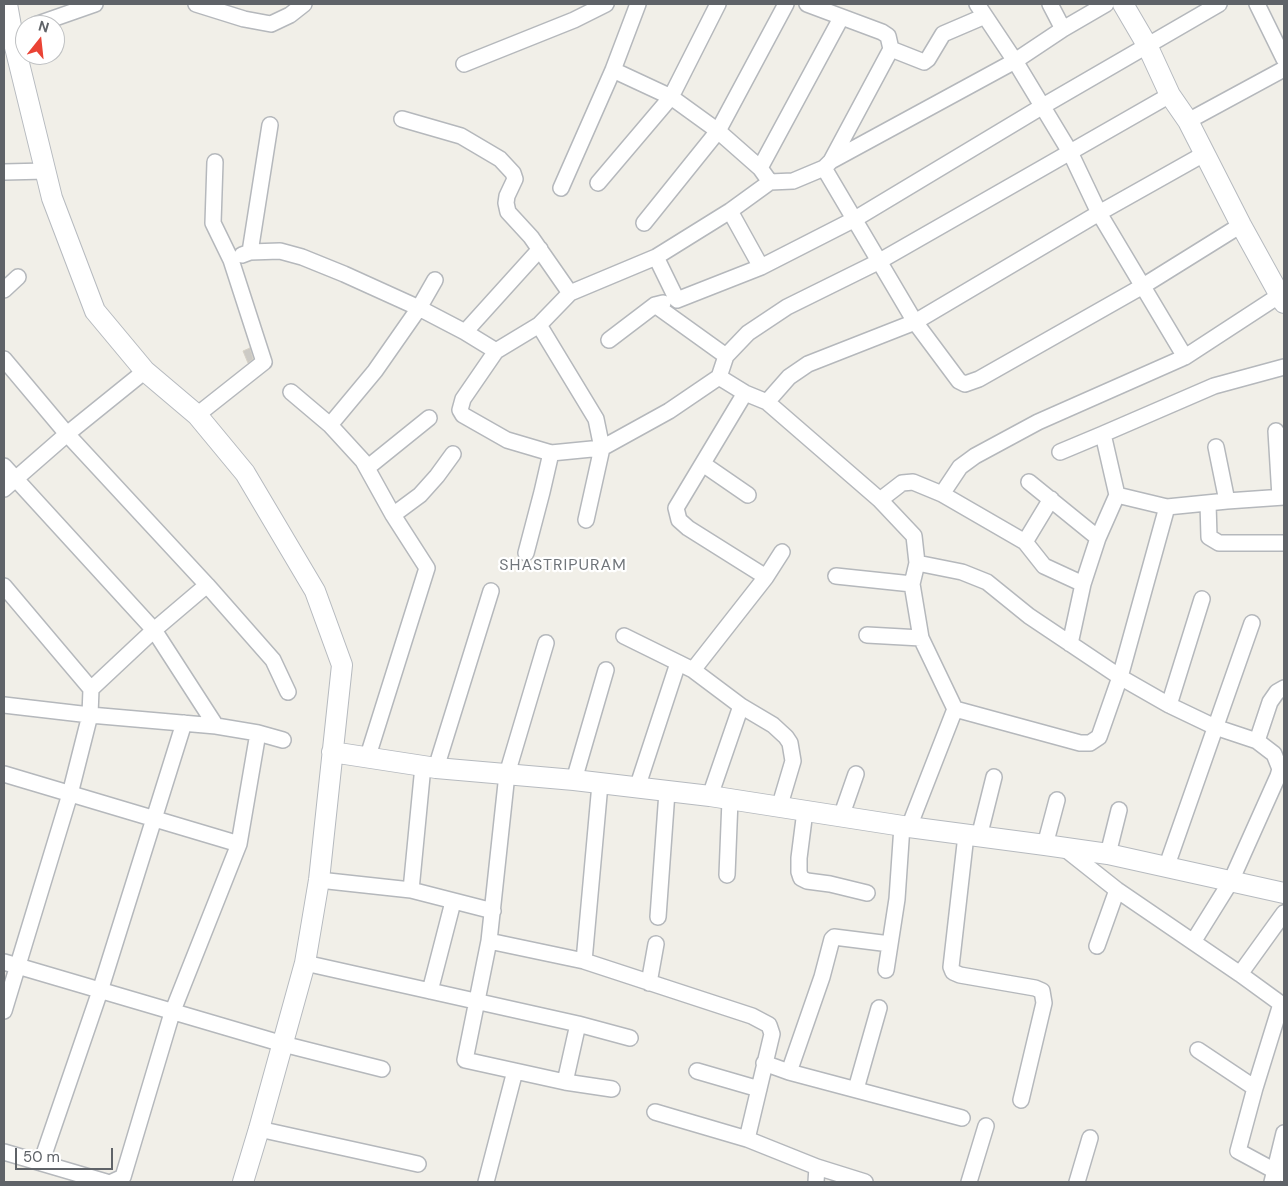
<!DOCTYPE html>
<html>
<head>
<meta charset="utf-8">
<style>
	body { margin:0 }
	#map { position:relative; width:1288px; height:1186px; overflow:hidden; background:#f1efe8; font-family:"DM Sans",sans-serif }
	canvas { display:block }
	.frame { position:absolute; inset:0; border:5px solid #5f6368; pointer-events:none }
	.north { position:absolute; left:15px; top:15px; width:50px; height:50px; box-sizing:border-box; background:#fff; border:1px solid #bfc1c3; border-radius:50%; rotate:16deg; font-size:14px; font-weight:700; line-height:20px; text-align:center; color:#5f6368 }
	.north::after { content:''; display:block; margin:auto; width:18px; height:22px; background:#ea4335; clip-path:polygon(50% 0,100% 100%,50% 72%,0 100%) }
	.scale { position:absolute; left:15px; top:1148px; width:98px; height:22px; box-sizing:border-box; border:2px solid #5f6368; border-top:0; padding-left:6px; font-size:15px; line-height:18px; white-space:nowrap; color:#5f6368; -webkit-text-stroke:4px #fff; paint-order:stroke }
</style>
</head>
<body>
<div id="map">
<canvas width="1288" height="1186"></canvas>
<div class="frame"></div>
<div class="north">N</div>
<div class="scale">50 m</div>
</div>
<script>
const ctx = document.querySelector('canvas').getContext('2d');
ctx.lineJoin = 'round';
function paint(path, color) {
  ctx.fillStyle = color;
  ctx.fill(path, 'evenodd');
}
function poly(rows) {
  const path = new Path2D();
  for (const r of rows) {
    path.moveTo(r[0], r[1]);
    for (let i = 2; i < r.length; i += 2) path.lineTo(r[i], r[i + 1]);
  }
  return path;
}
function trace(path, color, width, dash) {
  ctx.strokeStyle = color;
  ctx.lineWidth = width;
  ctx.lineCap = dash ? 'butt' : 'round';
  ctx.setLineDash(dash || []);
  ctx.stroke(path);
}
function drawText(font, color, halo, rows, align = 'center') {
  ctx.font = font + ' "DM Sans",sans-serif';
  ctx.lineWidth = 4.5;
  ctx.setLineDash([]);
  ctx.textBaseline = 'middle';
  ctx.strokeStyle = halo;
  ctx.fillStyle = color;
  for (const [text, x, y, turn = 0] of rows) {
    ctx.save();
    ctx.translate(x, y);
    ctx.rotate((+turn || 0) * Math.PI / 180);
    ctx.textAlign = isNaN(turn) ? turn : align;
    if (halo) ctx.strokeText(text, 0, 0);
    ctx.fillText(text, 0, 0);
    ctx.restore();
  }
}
const building = poly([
	[250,348,253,359,248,363,243,351,250,348]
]);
const street = poly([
	[196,4,244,19,271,24,290,15,304,4],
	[807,4,882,32,888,36,891,49,831,161],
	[977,4,1015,61,1070,152,1099,213,1185,357],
	[1050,4,1063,29],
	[1257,4,1284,59],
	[35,25,95,4],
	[891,49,924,62,928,59,943,34,985,16],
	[464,64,574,20,606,4],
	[613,70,671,97,718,131,760,168,770,182,793,181,824,168,831,161,1015,61,1063,29,1106,4],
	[402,119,461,136,500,159,513,173,515,179,507,196,506,203,508,212,531,237,570,293],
	[1188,121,1284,69],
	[760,168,841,18],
	[824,168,915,322,959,381,965,384,979,379,1143,286,1241,225],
	[4,172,46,171],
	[770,182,730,211,656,257,570,293,539,325,496,351,463,399,460,410,463,415,507,440,551,453,602,448,669,411,719,377,726,356,748,333,787,307,878,262,1170,95],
	[598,183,671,97,718,4],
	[561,188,613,70,638,4],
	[730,211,761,267],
	[644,223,718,131,786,4],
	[250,252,280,251,302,257,344,274,419,308,465,332,496,351],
	[242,255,250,252,270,125],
	[656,257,677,300,761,267,855,219,1043,106,1219,4],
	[4,290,18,277],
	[655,305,726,356],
	[539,325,596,419,602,448,586,520],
	[465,332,540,249],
	[609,340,655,305,663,303],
	[4,359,67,434,207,585,273,660,288,692],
	[719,377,745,393,767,402,880,500,914,536,917,563,912,584,921,638,955,709],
	[291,392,330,425,363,461,393,515,427,568,367,759],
	[745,393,676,508,679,520,688,528,766,577,782,552],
	[767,402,789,377,808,364,915,322,1099,213,1204,154],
	[197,415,264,362,231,260,213,223,215,162],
	[330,425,375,371,419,308,435,280],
	[1276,431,1280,497],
	[1103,434,1214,386,1284,367],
	[1216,447,1227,501],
	[1060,452,1103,434,1117,495,1098,538,1083,584,1070,644],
	[703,464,748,495],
	[4,466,154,630,216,726],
	[367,468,429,418],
	[1029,482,1098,538],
	[4,489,67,434,145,371],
	[942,494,960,467,975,456,1038,422,1185,357,1280,295],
	[1117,495,1167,507,1227,501,1284,497],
	[880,500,902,483,913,482,942,494,1025,542,1044,566,1083,584],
	[1208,503,1209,537,1219,543,1284,543],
	[393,515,420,495,437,476,453,454],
	[1025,542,1051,499],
	[526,553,542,492,551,453],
	[917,563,962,572,987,582,1029,616,1120,677,1169,705,1215,727,1257,741,1274,754,1280,769,1278,776,1231,881,1193,942],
	[836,576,912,584],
	[4,586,91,689,90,715,70,794,4,1011],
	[867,635,921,638],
	[624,636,693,670,741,706,773,725,786,737,790,743,793,761,779,808],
	[546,643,507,774,489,941,465,1060,565,1082,612,1089],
	[693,670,766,577],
	[91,689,154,630,207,585],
	[4,705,90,715,216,726,258,733,283,740],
	[1169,705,1202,599],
	[1257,741,1270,702,1277,692,1284,688],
	[436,768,491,591],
	[4,774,239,844],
	[574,780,606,670],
	[637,788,678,663],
	[710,796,741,706],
	[805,811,799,858,799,872,801,878,807,881,830,884,867,893],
	[841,817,856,774],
	[909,827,955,709,1080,743,1090,743,1099,737,1120,677,1167,507],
	[966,835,951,967,953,972,960,975,1035,988,1042,991,1044,1003,1021,1100],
	[979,837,994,777],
	[1045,845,1057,800],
	[1064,848,1117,890,1240,974,1284,1006],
	[1108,854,1119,810],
	[1166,868,1252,623],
	[727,875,730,800],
	[319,880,411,890,493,911],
	[411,890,423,766],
	[658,917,667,792],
	[489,941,584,961,752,1016,769,1025,772,1034,747,1139,817,1167,816,1182],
	[1097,946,1117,890],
	[584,961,600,784],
	[4,962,283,1044,382,1069],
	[305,963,578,1024,630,1038],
	[886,970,897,899,902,826],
	[1240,974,1284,913],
	[649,983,656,944],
	[430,991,453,902],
	[1281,1004,1255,1088,1238,1151,1275,1171,1284,1174],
	[1198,1050,1255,1088],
	[764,1063,789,1072,962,1118],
	[697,1071,759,1089],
	[789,1072,822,977,832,939,834,937,890,944],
	[565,1082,578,1024],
	[856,1089,879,1008],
	[655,1112,747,1139],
	[259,1129,418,1164],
	[4,1152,106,1182],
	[41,1163,100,991,184,723],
	[817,1167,865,1182],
	[112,1182,123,1177,172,1013,239,844,258,733],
	[486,1182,515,1071],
	[969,1182,986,1126],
	[1077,1182,1090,1138],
	[1272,1182,1284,1133]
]);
const secondary = poly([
	[7,4,14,43,52,198,95,311,145,371,197,415,245,473,315,591,342,665,319,880,305,963,259,1129,243,1182],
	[1123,4,1147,45,1170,95,1188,121,1241,225,1284,303],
	[332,752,436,768,574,780,710,796,909,827,1045,845,1108,854,1284,893]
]);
const neighbourhoodNames = [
	["SHASTRIPURAM",563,566]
];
paint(building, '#cccac5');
trace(building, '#d6d1c6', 1);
trace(street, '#b5b8bc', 18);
trace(secondary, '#b6babf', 22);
trace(street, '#fff', 15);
trace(secondary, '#fff', 20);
ctx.letterSpacing = '1px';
drawText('16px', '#70757a', '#fff', neighbourhoodNames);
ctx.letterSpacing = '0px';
</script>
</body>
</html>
